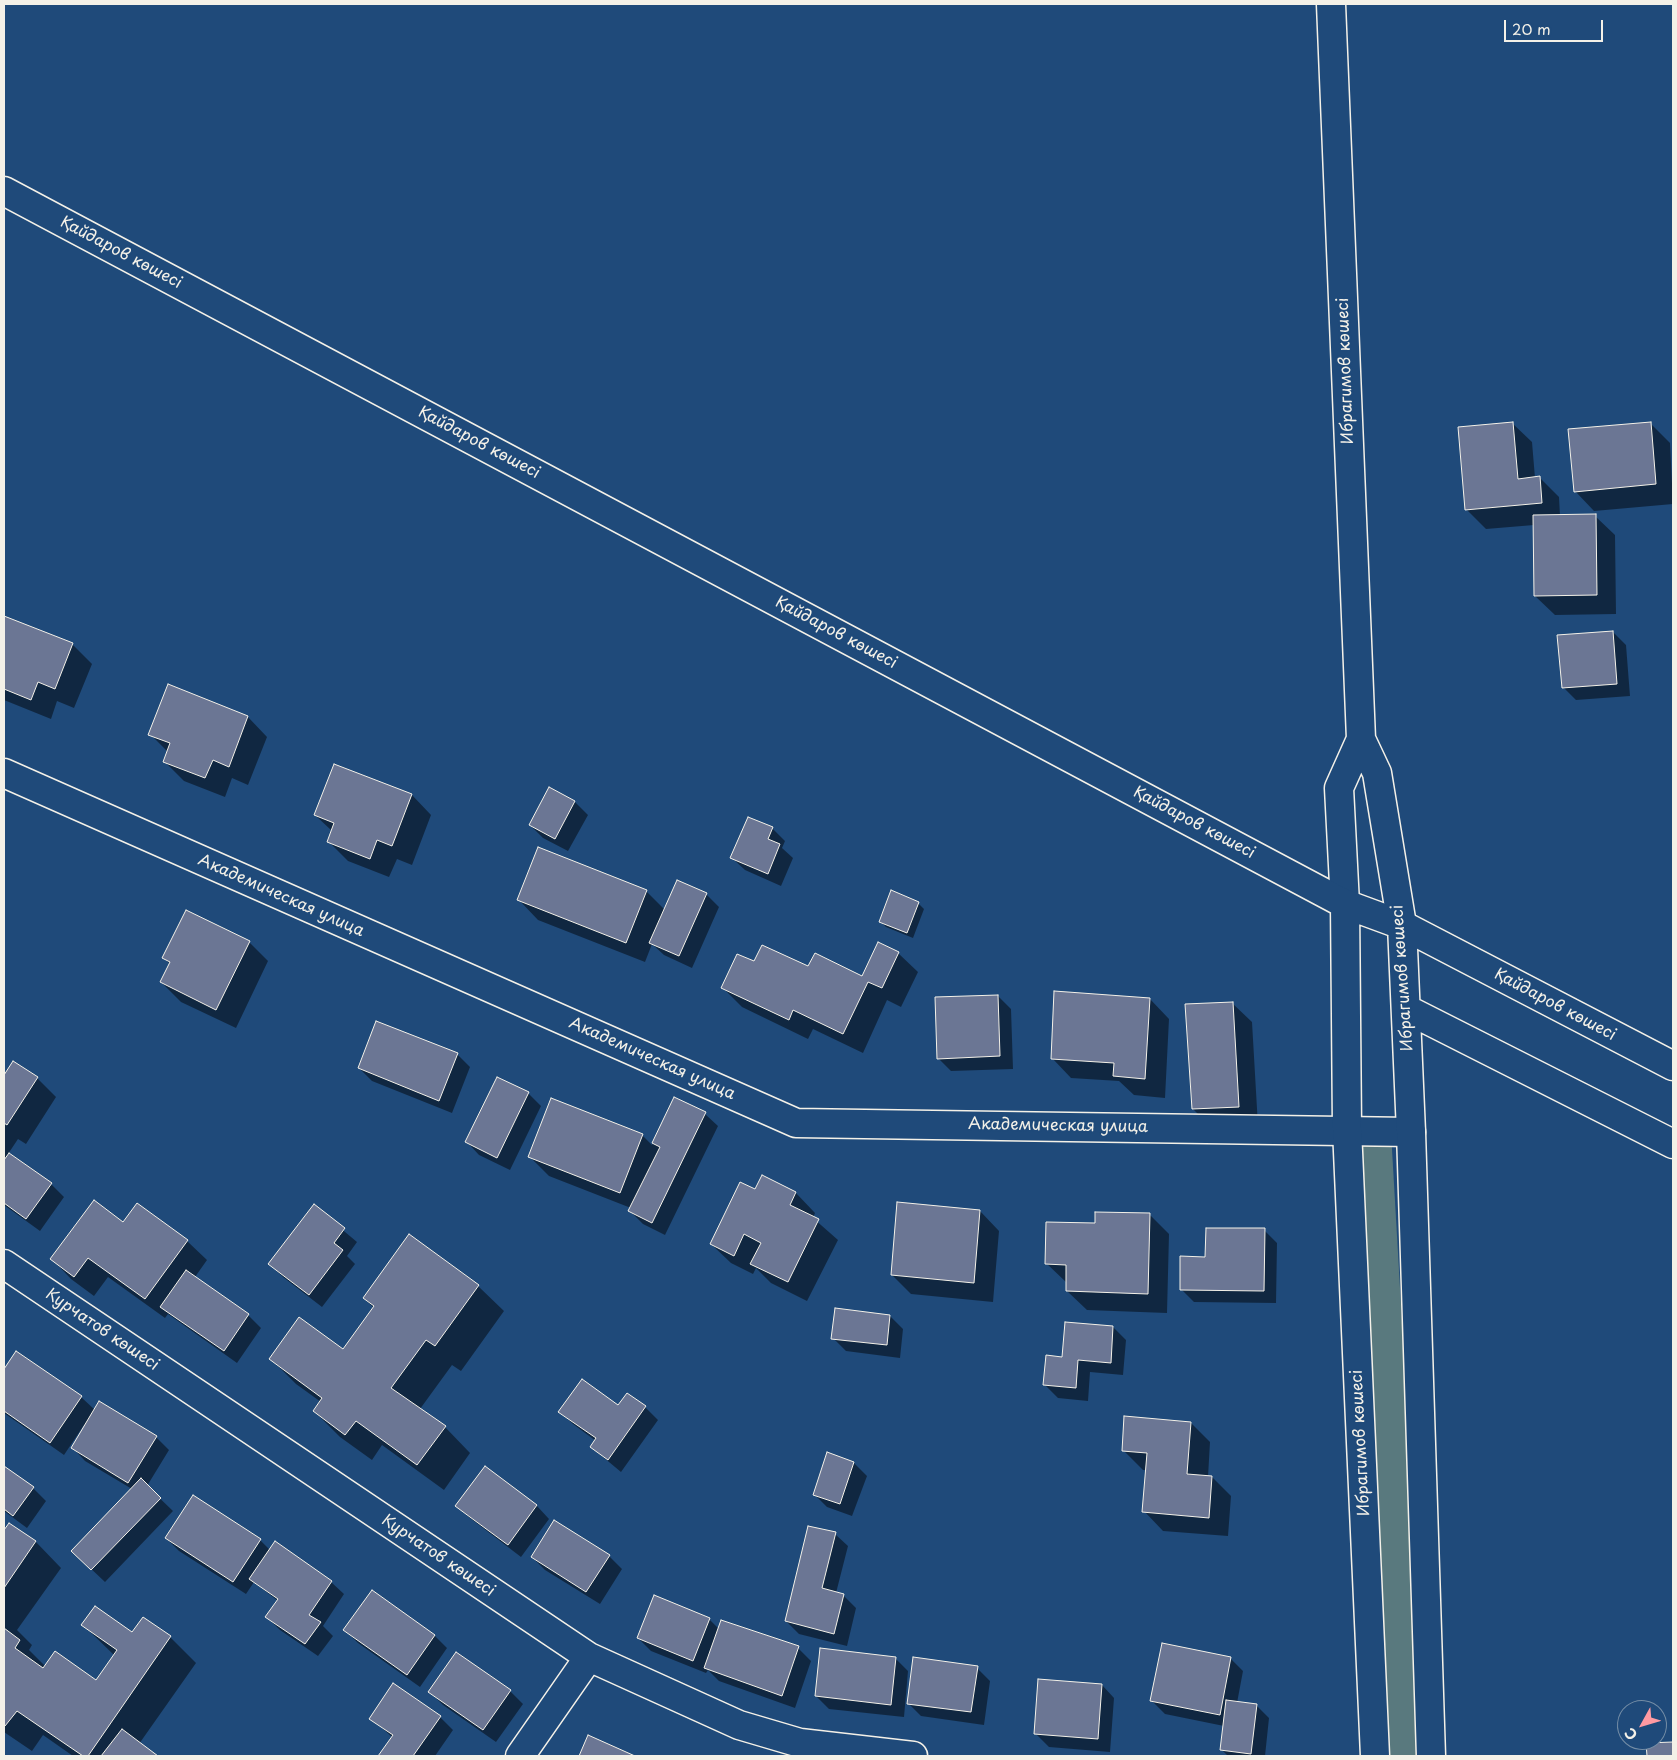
<!DOCTYPE html>
<html>
<head>
<meta charset="utf-8">
<style>
	body { margin:0 }
	#map { position:relative; width:1677px; height:1760px; overflow:hidden; background:#1f4a7a; font-family:"Playpen Sans",sans-serif }
	canvas { display:block }
	.frame { position:absolute; inset:0; border:5px solid #f4f1e8; pointer-events:none }
	.north { position:absolute; left:1617px; top:1700px; width:50px; height:50px; box-sizing:border-box; background:#1f4a7a; border:1px solid #748da6; border-radius:50%; rotate:231deg; font-size:14px; font-weight:700; line-height:20px; text-align:center; color:#f4f1e8 }
	.north::after { content:''; display:block; margin:auto; width:18px; height:22px; background:#ff9aa2; clip-path:polygon(50% 0,100% 100%,50% 72%,0 100%) }
	.scale { position:absolute; left:1504px; top:20px; width:99px; height:22px; box-sizing:border-box; border:2px solid #f4f1e8; border-top:0; padding-left:6px; font-size:15px; line-height:18px; white-space:nowrap; color:#f4f1e8; -webkit-text-stroke:4px #1f4a7a; paint-order:stroke }
</style>
</head>
<body>
<div id="map">
<canvas width="1677" height="1760"></canvas>
<div class="frame"></div>
<div class="north">С</div>
<div class="scale">20 m</div>
</div>
<script>
const ctx = document.querySelector('canvas').getContext('2d');
ctx.lineJoin = 'round';
function paint(path, color) {
  ctx.fillStyle = color;
  ctx.fill(path, 'evenodd');
}
function poly(rows) {
  const path = new Path2D();
  for (const r of rows) {
    path.moveTo(r[0], r[1]);
    for (let i = 2; i < r.length; i += 2) path.lineTo(r[i], r[i + 1]);
  }
  return path;
}
function trace(path, color, width, dash) {
  ctx.strokeStyle = color;
  ctx.lineWidth = width;
  ctx.lineCap = dash ? 'butt' : 'round';
  ctx.setLineDash(dash || []);
  ctx.stroke(path);
}
function drawText(font, color, halo, rows, align = 'center') {
  ctx.font = font + ' "Playpen Sans",sans-serif';
  ctx.lineWidth = 4;
  ctx.setLineDash([]);
  ctx.textBaseline = 'middle';
  ctx.strokeStyle = halo;
  ctx.fillStyle = color;
  for (const [text, x, y, turn = 0] of rows) {
    ctx.save();
    ctx.translate(x, y);
    ctx.rotate((+turn || 0) * Math.PI / 180);
    ctx.textAlign = isNaN(turn) ? turn : align;
    if (halo) ctx.strokeText(text, 0, 0);
    ctx.fillText(text, 0, 0);
    ctx.restore();
  }
}
const green = poly([
	[1391,1132,1427,1756,1381,1756,1350,1133]
]);
const shadow = poly([
	[1512,423,1532,442,1535,478,1539,477,1559,497,1560,516,1595,516,1615,535,1616,614,1555,615,1535,596,1534,525,1486,529,1467,510],
	[1650,423,1670,443,1673,504,1594,511,1575,491],
	[4,617,72,644,92,664,74,708,57,701,51,719,4,700],
	[1613,632,1626,645,1630,696,1576,700,1563,687],
	[169,686,248,717,267,737,248,785,232,778,225,797,184,781,164,761,168,752,150,734],
	[550,789,575,802,588,815,568,851,543,838,530,825],
	[412,795,431,815,412,865,397,859,389,877,348,861,328,841,332,831,315,815],
	[772,828,785,841,782,848,793,858,781,886,745,870,732,858],
	[646,891,665,910,706,894,719,907,692,968,664,955,652,944,645,962,538,920,519,900],
	[918,903,924,909,913,938,886,927,880,921],
	[249,942,268,961,236,1028,181,1002,161,982,170,964,164,958],
	[898,953,918,972,901,1007,887,1000,863,1053,813,1029,808,1039,742,1007,723,988,755,963,808,968,863,977],
	[998,996,1011,1009,1013,1069,951,1071,938,1058],
	[1150,999,1169,1019,1165,1098,1134,1095,1119,1081,1071,1078,1052,1058],
	[1232,1003,1252,1022,1258,1126,1212,1128,1193,1109],
	[457,1054,470,1067,452,1113,372,1081,359,1068],
	[13,1063,37,1078,56,1097,26,1144,18,1139,8,1154,51,1184,64,1197,40,1231,4,1205,4,1077],
	[528,1093,541,1106,510,1170,479,1155,467,1142],
	[675,1099,705,1114,718,1126,665,1235,643,1224,630,1211,631,1208,549,1176,529,1156,642,1135,652,1145],
	[763,1177,796,1193,815,1213,813,1218,838,1240,807,1301,771,1283,756,1268,753,1274,731,1263,711,1244,756,1191],
	[138,1204,187,1241,207,1260,195,1277,248,1315,261,1328,237,1363,168,1314,165,1318,108,1277,94,1296,71,1279,52,1259,123,1224],
	[314,1206,357,1242,347,1256,355,1264,322,1307,283,1277,270,1264],
	[980,1211,999,1231,993,1302,911,1294,892,1275],
	[1150,1215,1169,1234,1167,1313,1087,1310,1067,1291,1067,1283,1046,1263,1096,1224],
	[1264,1230,1277,1243,1276,1303,1194,1302,1181,1289,1207,1258],
	[478,1286,504,1311,461,1371,452,1365,420,1409,445,1427,470,1453,444,1490,382,1445,372,1460,340,1437,314,1411,321,1402,296,1384,270,1358,343,1351,374,1308,364,1298],
	[890,1316,903,1329,900,1358,846,1351,833,1338],
	[1113,1327,1126,1340,1123,1375,1090,1372,1088,1401,1058,1398,1045,1385,1063,1358],
	[16,1352,81,1397,95,1410,156,1437,169,1450,147,1486,173,1511,105,1582,86,1564,132,1489,85,1461,73,1448,86,1426,84,1425,64,1455,4,1413,4,1371],
	[618,1407,645,1407,658,1420,621,1472,591,1447,596,1441,573,1424,560,1412],
	[1191,1423,1210,1442,1208,1477,1212,1477,1231,1496,1228,1536,1163,1531,1144,1511,1147,1470,1143,1470,1123,1450],
	[828,1454,854,1463,867,1476,852,1516,827,1507,814,1494],
	[4,1467,33,1488,46,1501,27,1528,4,1511],
	[485,1468,537,1506,549,1519,521,1557,470,1518,457,1506],
	[10,1524,36,1542,61,1568,17,1630,32,1645,29,1650,46,1667,96,1681,114,1655,83,1625,132,1634,143,1618,170,1637,196,1663,139,1744,156,1756,73,1756,43,1735,32,1751,4,1732,4,1533],
	[835,1534,848,1546,836,1593,843,1595,856,1608,847,1646,799,1634,786,1621],
	[166,1538,260,1540,270,1550,331,1582,344,1594,323,1626,333,1636,318,1656,280,1630,267,1617,278,1601,254,1582,246,1594,179,1551],
	[609,1556,622,1569,600,1604,545,1570,532,1557],
	[709,1619,719,1629,798,1648,811,1661,795,1708,719,1681,708,1670,706,1673,651,1651,638,1638],
	[345,1630,435,1636,447,1648,420,1687,358,1643],
	[895,1658,908,1671,904,1717,829,1709,816,1696],
	[1230,1658,1243,1671,1237,1703,1256,1705,1269,1718,1265,1756,1228,1756,1221,1749,1224,1726,1165,1714,1152,1701],
	[977,1668,990,1681,984,1725,921,1716,908,1703],
	[1102,1685,1114,1698,1110,1752,1049,1747,1036,1734],
	[510,1691,523,1704,496,1742,443,1705,430,1692],
	[440,1717,453,1730,435,1756,379,1756,392,1737,371,1718],
	[589,1737,632,1756,580,1756]
]);
const building = poly([
	[1513,422,1518,479,1540,476,1542,503,1465,510,1458,427,1513,422],
	[1651,422,1656,484,1574,492,1568,429,1651,422],
	[1596,514,1597,595,1534,596,1533,515,1596,514],
	[4,616,73,643,55,689,38,682,31,700,4,689,4,616],
	[1613,631,1617,684,1562,688,1557,635,1613,631],
	[168,684,248,716,229,767,213,760,205,778,163,762,170,743,148,735,168,684],
	[334,764,412,794,392,846,377,840,370,859,327,842,334,823,314,815,334,764],
	[549,787,575,801,555,839,529,825,549,787],
	[748,817,773,827,768,839,780,844,768,874,730,858,748,817],
	[538,847,647,890,626,943,517,900,538,847],
	[677,880,707,893,679,956,649,943,677,880],
	[891,890,919,902,907,933,879,922,891,890],
	[186,910,250,941,216,1010,160,982,170,962,162,958,186,910],
	[878,942,899,952,882,988,868,982,843,1034,793,1010,789,1020,721,988,737,954,754,961,762,945,808,966,815,953,862,976,878,942],
	[1054,991,1150,998,1145,1079,1113,1076,1114,1063,1051,1059,1054,991],
	[998,995,1000,1056,937,1059,935,997,998,995],
	[1233,1002,1239,1107,1192,1109,1185,1004,1233,1002],
	[376,1021,458,1053,439,1101,358,1068,376,1021],
	[13,1061,38,1077,7,1125,4,1123,4,1075,13,1061],
	[497,1077,529,1092,497,1158,465,1142,497,1077],
	[674,1097,706,1112,652,1223,628,1211,660,1147,652,1143,674,1097],
	[551,1098,643,1134,620,1193,528,1157,551,1098],
	[9,1153,52,1183,26,1219,4,1203,4,1160,9,1153],
	[762,1175,796,1192,790,1205,819,1219,788,1282,750,1264,761,1243,744,1234,734,1256,710,1244,740,1182,755,1189,762,1175],
	[94,1200,123,1222,137,1203,188,1240,145,1299,88,1258,74,1277,50,1259,94,1200],
	[897,1202,980,1210,974,1283,891,1275,897,1202],
	[314,1204,345,1228,334,1243,343,1250,309,1295,268,1264,314,1204],
	[1095,1212,1150,1213,1148,1294,1066,1291,1066,1265,1045,1264,1046,1222,1095,1223,1095,1212],
	[1206,1228,1265,1228,1264,1291,1180,1290,1180,1256,1205,1257,1206,1228],
	[409,1234,479,1285,435,1346,426,1340,391,1388,446,1426,417,1465,356,1421,345,1435,313,1411,322,1398,269,1359,299,1317,343,1349,374,1306,363,1298,409,1234],
	[186,1270,249,1314,224,1351,160,1307,186,1270],
	[835,1308,890,1315,887,1345,831,1339,835,1308],
	[1065,1322,1113,1326,1111,1363,1078,1360,1076,1388,1043,1385,1046,1355,1062,1357,1065,1322],
	[16,1351,82,1396,50,1443,4,1411,4,1369,16,1351],
	[582,1379,618,1405,627,1393,646,1406,608,1460,590,1447,596,1438,558,1412,582,1379],
	[99,1401,157,1436,128,1483,71,1448,99,1401],
	[1124,1416,1191,1422,1187,1474,1212,1476,1209,1518,1142,1512,1147,1453,1122,1451,1124,1416],
	[827,1452,854,1462,840,1504,813,1495,827,1452],
	[4,1466,34,1487,13,1516,4,1509,4,1466],
	[485,1466,537,1505,508,1545,455,1506,485,1466],
	[141,1478,161,1498,91,1570,71,1551,141,1478],
	[193,1495,261,1539,233,1582,165,1538,193,1495],
	[554,1520,610,1555,586,1592,531,1557,554,1520],
	[9,1523,36,1541,4,1588,4,1530,9,1523],
	[808,1526,836,1532,822,1588,844,1594,834,1634,785,1621,808,1526],
	[275,1541,332,1581,309,1615,321,1622,305,1644,265,1617,278,1599,249,1579,275,1541],
	[372,1590,435,1635,407,1675,343,1630,372,1590],
	[654,1595,710,1618,693,1661,637,1638,654,1595],
	[95,1606,132,1632,143,1617,171,1636,88,1756,83,1756,17,1711,5,1726,4,1725,4,1628,20,1640,15,1648,43,1668,55,1651,96,1680,117,1650,81,1625,95,1606],
	[721,1620,799,1646,782,1696,704,1668,721,1620],
	[1162,1643,1231,1657,1220,1715,1150,1701,1162,1643],
	[820,1648,896,1657,891,1705,815,1696,820,1648],
	[456,1652,511,1690,483,1730,428,1692,456,1652],
	[913,1657,978,1666,971,1712,907,1704,913,1657],
	[1038,1679,1102,1684,1098,1739,1034,1734,1038,1679],
	[393,1683,441,1716,413,1756,378,1756,393,1735,369,1719,393,1683],
	[1226,1700,1257,1704,1251,1754,1220,1750,1226,1700],
	[122,1729,158,1756,101,1756,122,1729],
	[588,1735,635,1756,579,1756,588,1735],
	[1673,1742,1673,1756,1647,1756,1646,1743,1673,1742]
]);
const street = poly([
	[1331,4,1361,739,1377,773,1402,925],
	[4,773,796,1123,1411,1132],
	[1345,904,1339,788,1361,739],
	[4,1264,589,1657,739,1725,800,1743,913,1756],
	[520,1756,589,1657]
]);
const secondary = poly([
	[4,191,1345,904,1402,925,1673,1066],
	[1345,904,1347,1129,1375,1756],
	[1402,925,1411,1132,1431,1756],
	[1406,1009,1673,1144]
]);
const streetNames = [
	["Қайдаров көшесі",121,253,28],
	["Ибрагимов көшесі",1346,371,-92],
	["Қайдаров көшесі",479,443,28],
	["Қайдаров көшесі",836,633,28],
	["Қайдаров көшесі",1194,823,28],
	["Академическая улица",281,896,24],
	["Ибрагимов көшесі",1403,978,-94],
	["Қайдаров көшесі",1555,1005,28],
	["Академическая улица",652,1059,24],
	["Академическая улица",1058,1126,1],
	["Курчатов көшесі",102,1330,34],
	["Ибрагимов көшесі",1361,1443,-93],
	["Курчатов көшесі",438,1556,34]
];
paint(green, '#59797e');
paint(shadow, '#0007');
paint(building, '#6b7694');
trace(building, '#f4f1e8', 1);
trace(street, '#f4f1e8', 31);
trace(secondary, '#f4f1e8', 31);
trace(street, '#1f4a7a', 28);
trace(secondary, '#1f4a7a', 28);
drawText('16px', '#f4f1e8', '#1f4a7a', streetNames);
</script>
</body>
</html>
